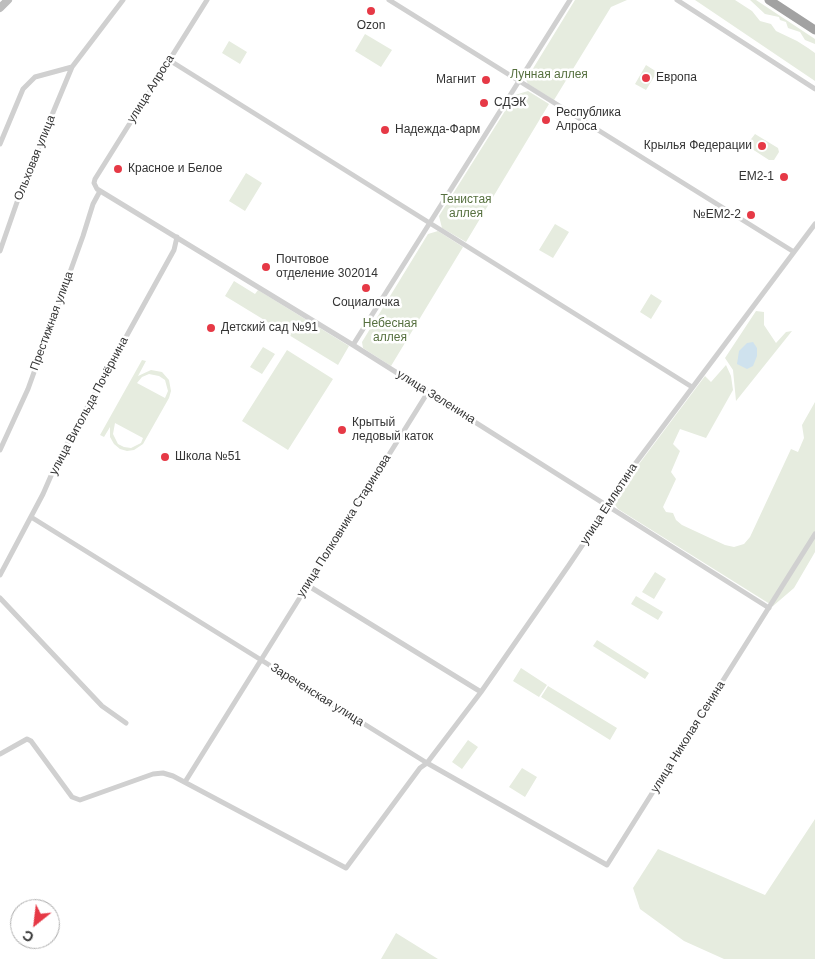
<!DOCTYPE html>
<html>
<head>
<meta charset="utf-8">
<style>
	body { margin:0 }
	#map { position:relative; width:815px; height:959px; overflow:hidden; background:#fff; font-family:Arial,sans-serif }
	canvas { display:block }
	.north { position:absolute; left:10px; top:899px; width:50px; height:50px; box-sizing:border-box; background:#fff; border:1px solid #adadad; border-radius:50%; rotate:209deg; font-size:14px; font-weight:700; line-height:20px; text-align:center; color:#333 }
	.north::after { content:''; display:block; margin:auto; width:18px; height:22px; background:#e63946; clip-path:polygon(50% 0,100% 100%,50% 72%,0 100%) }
</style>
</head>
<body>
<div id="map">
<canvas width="815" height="959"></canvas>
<div class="north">С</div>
</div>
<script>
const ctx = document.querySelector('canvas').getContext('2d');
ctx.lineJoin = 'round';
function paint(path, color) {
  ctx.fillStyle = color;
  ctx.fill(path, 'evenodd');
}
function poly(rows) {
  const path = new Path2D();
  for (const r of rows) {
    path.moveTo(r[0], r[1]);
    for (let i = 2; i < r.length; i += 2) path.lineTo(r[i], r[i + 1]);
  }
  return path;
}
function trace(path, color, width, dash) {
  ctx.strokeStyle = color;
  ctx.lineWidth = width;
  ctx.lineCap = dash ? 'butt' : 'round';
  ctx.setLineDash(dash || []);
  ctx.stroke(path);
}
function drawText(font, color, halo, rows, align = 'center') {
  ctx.font = font + ' Arial,sans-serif';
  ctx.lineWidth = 5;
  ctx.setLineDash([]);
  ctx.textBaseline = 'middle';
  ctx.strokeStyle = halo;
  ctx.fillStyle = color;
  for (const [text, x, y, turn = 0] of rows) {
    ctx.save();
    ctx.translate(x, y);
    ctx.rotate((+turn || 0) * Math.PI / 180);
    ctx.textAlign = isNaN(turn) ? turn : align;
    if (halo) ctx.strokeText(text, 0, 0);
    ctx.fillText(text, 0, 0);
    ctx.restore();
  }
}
const green = poly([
	[575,0,627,0,611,7,554,100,528,84,526,80],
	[695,0,735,0,752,11,760,21,771,24,776,31,797,41,808,48,815,53,815,81],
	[750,0,756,0,815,39,815,44,805,40,800,32,788,28,786,22,780,20,779,17,765,14],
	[365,34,392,50,381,67,355,51],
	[229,41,247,52,240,64,222,53],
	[646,65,657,72,646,90,635,84],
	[528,91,549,104,466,242,442,228,439,216,515,95],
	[755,134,778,148,779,152,774,160,769,160,749,147,748,143],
	[246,173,262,183,245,211,229,201],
	[555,224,569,232,553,258,539,250],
	[438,231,463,247,391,366,366,350,363,348,362,342,428,234],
	[234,281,255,294,258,290,349,346,338,365,225,296],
	[651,294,662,301,651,319,640,312],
	[756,311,764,312,764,325,776,343,786,332,792,331,736,401,733,370,725,358],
	[263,347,275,354,262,374,250,367],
	[287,350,333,379,288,450,242,421],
	[142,360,146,361,138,376,151,370,162,372,169,380,171,391,169,398,143,444,134,450,127,451,120,449,114,444,110,437,110,427,104,437,100,435],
	[149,374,159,376,165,380,168,391,165,398,137,383,142,377],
	[115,423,143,438,141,443,131,448,124,447,118,444,113,434],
	[726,365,731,376,733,390,706,438,680,429,673,444,680,451,671,472,676,479,663,507,666,512,673,513,676,520,682,525,725,545,734,547,744,544,750,537,791,449,798,452,804,438,802,425,815,402,815,552,794,588,773,606,618,509,614,503,615,496,705,376,711,382],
	[655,572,666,579,654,599,642,592],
	[636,596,663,612,658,620,631,604],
	[597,640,649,673,645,679,593,646],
	[521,668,547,685,539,697,513,681],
	[548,686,617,728,610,740,541,697],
	[468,740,478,747,462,769,452,762],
	[522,768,537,777,525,797,509,787],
	[815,819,815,959,724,959,684,941,640,909,633,888,658,849,765,895],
	[396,933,438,959,381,959]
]);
const water = poly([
	[753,342,757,348,757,356,753,366,747,369,737,364,739,351,747,343]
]);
const minor = poly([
	[207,0,95,179,94,183,97,189,353,345,769,608],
	[389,0,794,252],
	[677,0,815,89],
	[169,60,692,387],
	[0,144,23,89,35,77,72,67,123,0],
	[0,251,24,182,72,67],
	[353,345,570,0],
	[0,450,28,389,83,236,93,204,100,191],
	[31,517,427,763,607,865,815,534],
	[0,575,43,494,57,462,174,250,177,237],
	[307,585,481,692],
	[0,598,102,706,126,723],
	[0,754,27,739,31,741,72,797,80,800,153,774,163,773,173,776,346,868,420,768,427,763,481,692,569,565,602,516,614,492,815,224],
	[185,782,428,392]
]);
const secondary = poly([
	[0,8,8,0]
]);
const trunk = poly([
	[769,0,815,30]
]);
const markers = [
	[371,11,5,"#e63946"],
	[646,78,5,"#e63946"],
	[486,80,5,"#e63946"],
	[484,103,5,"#e63946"],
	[546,120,5,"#e63946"],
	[385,130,5,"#e63946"],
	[762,146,5,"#e63946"],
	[118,169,5,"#e63946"],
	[784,177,5,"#e63946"],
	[751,215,5,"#e63946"],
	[266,267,5,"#e63946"],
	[366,288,5,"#e63946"],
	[211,328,5,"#e63946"],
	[342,430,5,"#e63946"],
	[165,457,5,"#e63946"]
];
const poiNames = [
	["Ozon",371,26,"center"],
	["Европа",656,78],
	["Магнит",476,80,"right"],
	["СДЭК",494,103],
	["Республика",556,113],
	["Алроса",556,127],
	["Надежда-Фарм",395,130],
	["Крылья Федерации",752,146,"right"],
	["Красное и Белое",128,169],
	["ЕМ2-1",774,177,"right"],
	["№ЕМ2-2",741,215,"right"],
	["Почтовое",276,260],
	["отделение 302014",276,274],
	["Социалочка",366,303,"center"],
	["Детский сад №91",221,328],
	["Крытый",352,423],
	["ледовый каток",352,437],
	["Школа №51",175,457]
];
const parkNames = [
	["Лунная аллея",549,75],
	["Тенистая",466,200],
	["аллея",466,214],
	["Небесная",390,324],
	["аллея",390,338]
];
const streetNames = [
	["улица Алроса",151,89,-58],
	["Ольховая улица",35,158,-68],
	["Престижная улица",52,321,-70],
	["улица Зеленина",436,397,32],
	["улица Витольда Почёрнина",89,406,-62],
	["улица Емлютина",609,504,-57],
	["улица Полковника Старинова",344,526,-58],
	["Зареченская улица",317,695,32],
	["улица Николая Сенина",688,737,-58]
];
paint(green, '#e6ecdf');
paint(water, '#cfe2ee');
trace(minor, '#d0d0d0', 5);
trace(secondary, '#bdbdbd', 8);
trace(trunk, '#a2a2a2', 9);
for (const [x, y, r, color] of markers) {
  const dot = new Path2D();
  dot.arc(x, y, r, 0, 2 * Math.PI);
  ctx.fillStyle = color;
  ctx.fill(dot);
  trace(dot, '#fff', 2);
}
drawText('12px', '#333', '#fff', poiNames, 'left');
drawText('12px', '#56703f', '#fff', parkNames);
drawText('12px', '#333', '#fff', streetNames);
</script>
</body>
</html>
